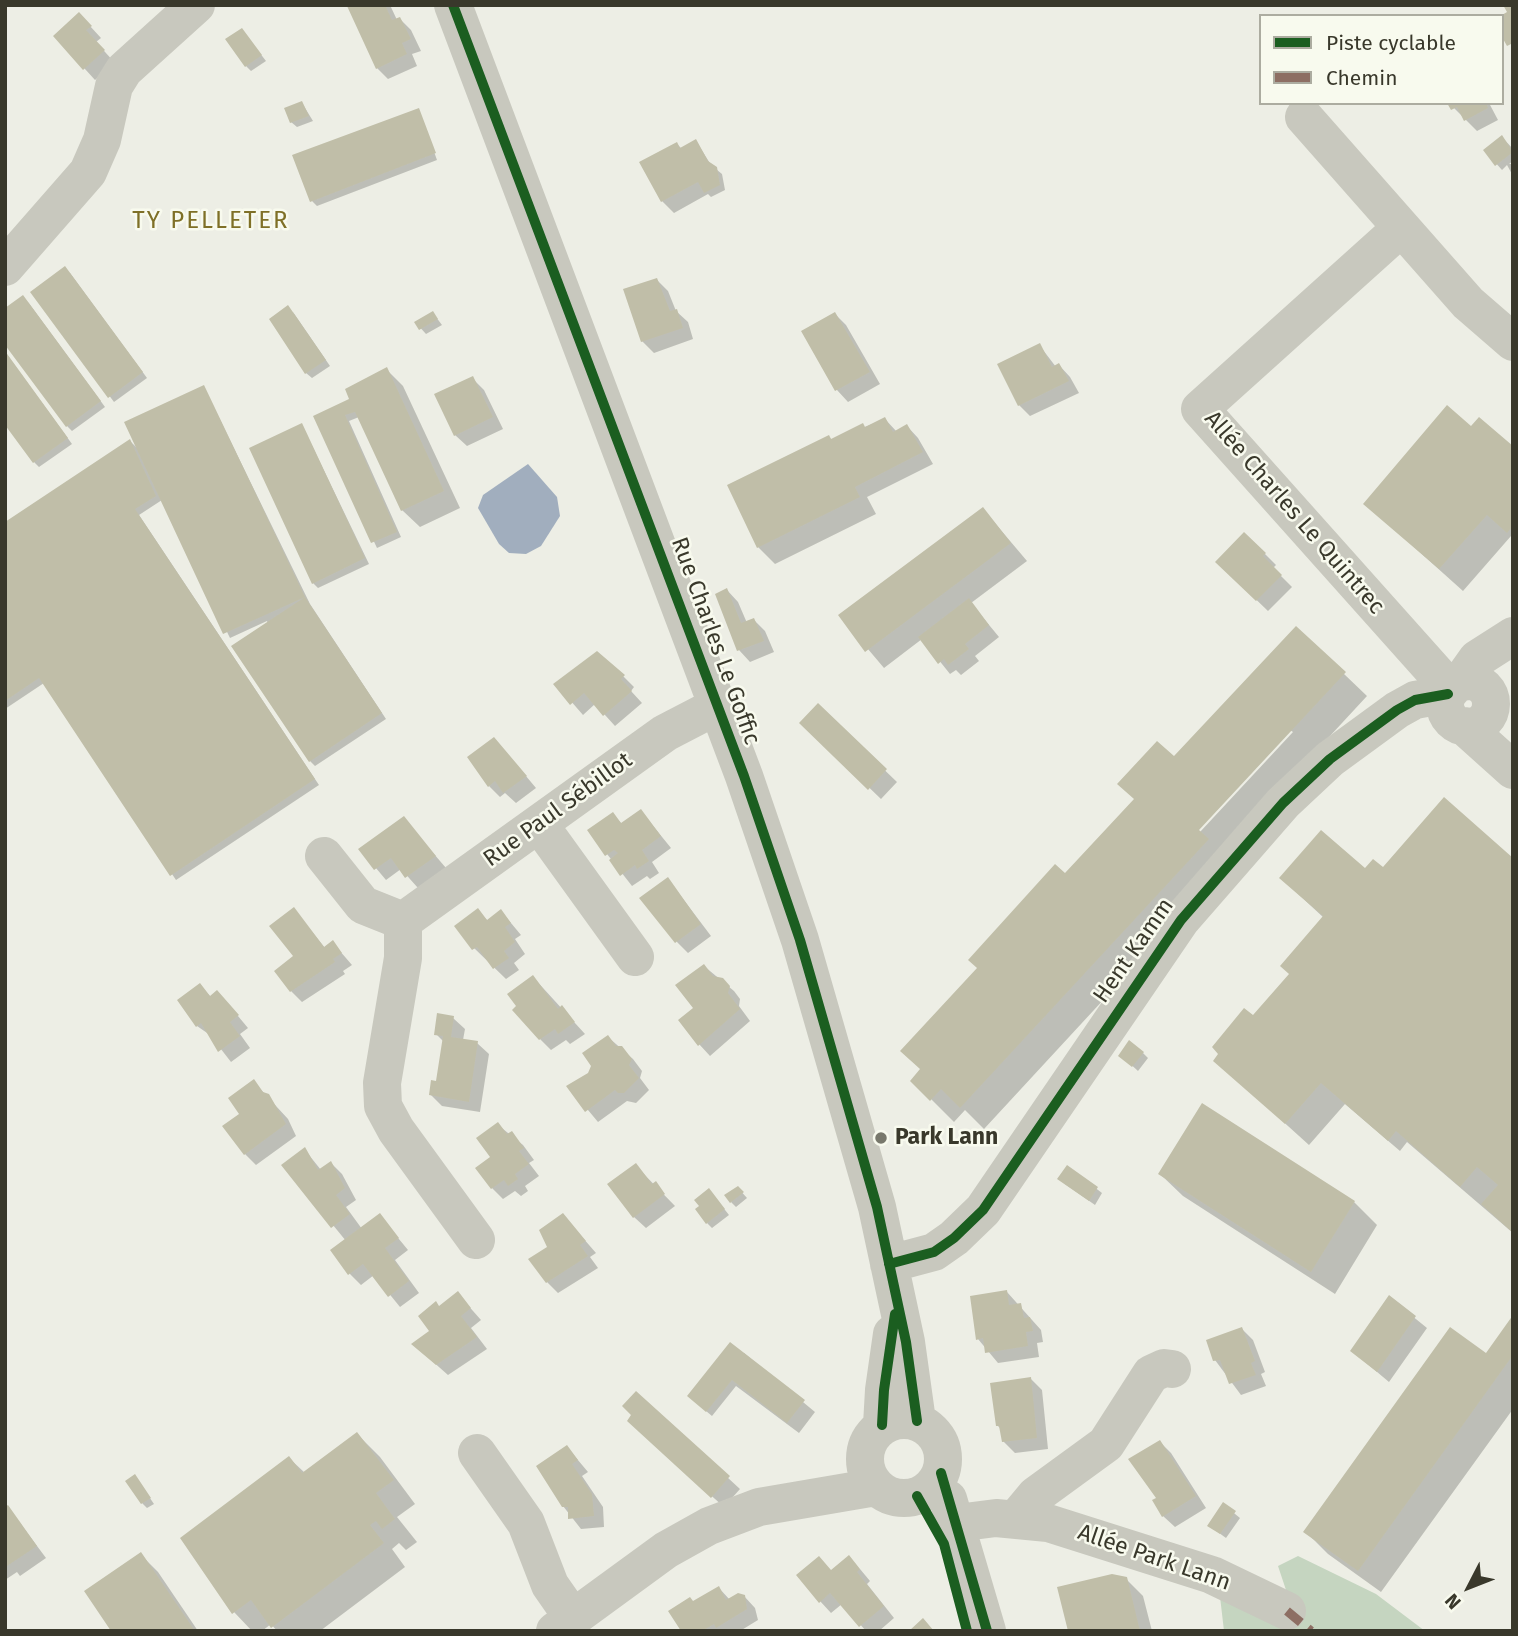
<!DOCTYPE html>
<html>
<head>
<meta charset="utf-8">
<style>
	body { margin:0 }
	#map { position:relative; width:1518px; height:1636px; overflow:hidden; background:#edeee5; font-family:"Fira Sans",sans-serif }
	canvas { display:block }
	.frame { position:absolute; inset:0; border:7px solid #39382b; pointer-events:none }
	.legend { position:absolute; left:1259px; top:14px; width:245px; height:91px; box-sizing:border-box; background:#f8faee; border:2px solid #acaca0; margin:0; padding:9px 12px; list-style:none; font-size:21px; color:#39382b }
	.legend li { display:flex; align-items:center; gap:14px; height:35px }
	.legend b { width:35px; border:2px solid #acaca0 }
	.north { position:absolute; left:1434px; top:1552px; width:70px; height:70px; -webkit-text-stroke:5px #f8faee; paint-order:stroke; rotate:228deg; font-size:19px; font-weight:700; line-height:28px; text-align:center; color:#39382b }
	.north::after { content:''; display:block; margin:auto; width:24px; height:32px; background:#39382b; clip-path:polygon(50% 0,100% 100%,50% 72%,0 100%) }
</style>
</head>
<body>
<div id="map">
<canvas width="1518" height="1636"></canvas>
<div class="frame"></div>
<ul class="legend">
<li><b style="height:9px;background:#1b5e20"></b>Piste cyclable</li>
<li><b style="height:9px;background:#8d6e63"></b>Chemin</li>
</ul>
<div class="north">N</div>
</div>
<script>
const ctx = document.querySelector('canvas').getContext('2d');
ctx.lineJoin = 'round';
function paint(path, color) {
  ctx.fillStyle = color;
  ctx.fill(path, 'evenodd');
}
function poly(rows) {
  const path = new Path2D();
  for (const r of rows) {
    if (r.length === 3) {
      path.moveTo(r[0] + r[2], r[1]);
      path.arc(r[0], r[1], r[2], 0, 2 * Math.PI);
      continue;
    }
    path.moveTo(r[0], r[1]);
    for (let i = 2; i < r.length; i += 2) path.lineTo(r[i], r[i + 1]);
  }
  return path;
}
function trace(path, color, width, dash) {
  ctx.strokeStyle = color;
  ctx.lineWidth = width;
  ctx.lineCap = dash ? 'butt' : 'round';
  ctx.setLineDash(dash || []);
  ctx.stroke(path);
}
function drawText(font, color, halo, rows, align = 'center') {
  ctx.font = font + ' "Fira Sans",sans-serif';
  ctx.lineWidth = 5;
  ctx.setLineDash([]);
  ctx.textBaseline = 'middle';
  ctx.strokeStyle = halo;
  ctx.fillStyle = color;
  for (const [text, x, y, turn = 0] of rows) {
    ctx.save();
    ctx.translate(x, y);
    ctx.rotate((+turn || 0) * Math.PI / 180);
    ctx.textAlign = isNaN(turn) ? turn : align;
    if (halo) ctx.strokeText(text, 0, 0);
    ctx.fillText(text, 0, 0);
    ctx.restore();
  }
}
const green = poly([
	[1298,1556,1376,1594,1425,1631,1224,1631,1219,1588,1286,1590,1278,1566]
]);
const water = poly([
	[528,464,557,497,560,516,541,546,526,554,509,553,499,544,478,508,483,495]
]);
const shadow = poly([
	[353,5,390,5,397,20,400,19,411,30,421,51,412,54,417,66,388,79,377,68,350,7],
	[90,26,101,38,96,42,115,63,95,80,55,36],
	[242,30,266,61,251,71,246,66],
	[302,103,313,121,297,127,291,122],
	[1449,103,1489,103,1498,120,1477,131],
	[419,110,437,160,317,206,312,201,294,156],
	[1502,137,1513,149,1513,161,1509,164,1513,164,1513,176,1507,165,1502,170,1485,151],
	[696,141,711,165,722,174,725,190,711,197,708,194,674,213,662,201,677,144,682,149],
	[70,273,147,378,114,402,32,292],
	[657,280,668,291,676,311,688,322,693,339,654,353,642,341],
	[28,302,105,407,72,431,67,426],
	[293,312,330,366,312,378,306,373],
	[433,313,442,325,426,334,416,323],
	[835,314,846,325,880,384,848,402,837,390,803,332],
	[1040,346,1056,367,1059,365,1070,377,1079,393,1030,416,1019,405],
	[5,352,72,444,39,467,34,462],
	[386,369,403,386,460,508,420,527,402,510,359,417,349,421,401,537,377,548,315,417,352,400],
	[472,378,484,390,503,429,467,446,455,435],
	[204,387,310,604,386,719,315,766,310,761,267,621,230,638,162,500,139,515,319,785,176,880,44,683,5,709,5,524,130,441,138,449],
	[885,419,897,432,907,426,918,438,933,464,867,497,876,514,775,564,758,547,829,437,832,440],
	[302,425,369,564,318,588,313,583],
	[1471,429,1513,449,1513,537,1511,536,1463,591,1366,504],
	[983,509,1027,561,971,603,999,637,975,656,979,661,961,675,956,670,950,674,922,639,884,668,840,616],
	[1245,534,1276,565,1273,568,1292,587,1268,611,1217,562],
	[727,590,738,602,747,623,754,620,765,631,774,652,750,662,739,650,717,595],
	[1296,628,1367,696,1206,870,1215,879,984,1129,965,1110,954,1122,913,1081,1065,876],
	[1290,730,1293,732,1200,832,1196,832],
	[623,676,634,687,631,691,642,703,615,726,595,704,583,715,556,684],
	[818,706,897,782,881,799,802,723],
	[505,751,536,788,516,803,505,793,500,797,489,786],
	[641,811,671,848,652,862,659,873,650,879,647,876,632,886,607,854,612,814,623,825],
	[404,819,446,868,418,888,401,869,386,880,360,849],
	[1513,863,1513,1233,1407,1142,1400,1151,1345,1104,1309,1145,1216,1061,1291,974,1324,918,1281,878,1383,869],
	[668,879,711,936,688,953,677,942],
	[294,909,325,948,333,943,352,965,343,971,345,974,302,1002,291,991,295,957],
	[478,911,488,921,501,911,521,935,515,939,525,954,514,963,519,970,506,979,474,948],
	[704,966,734,991,740,999,739,1006,750,1021,710,1056,699,1044,695,1009],
	[533,977,585,1034,570,1044,566,1040,551,1050,540,1039],
	[200,986,211,997,228,1004,248,1028,240,1034,250,1048,231,1062,210,1035,197,1026],
	[453,1018,465,1029,463,1040,477,1043,489,1054,480,1112,442,1106,431,1095,437,1083,444,1042,436,1034],
	[608,1037,633,1059,642,1071,640,1078,649,1090,636,1103,627,1101,598,1122,568,1086,589,1074],
	[1143,1053,1148,1058,1138,1071,1126,1060],
	[253,1081,288,1119,296,1136,256,1165,245,1154],
	[1203,1105,1354,1202,1377,1225,1335,1294,1183,1196,1160,1174],
	[498,1125,523,1145,534,1160,529,1163,539,1176,525,1186,528,1191,521,1196,515,1191,503,1199,492,1188,492,1158],
	[305,1150,321,1170,331,1163,342,1174,356,1200,346,1207,362,1229,380,1216,408,1250,395,1260,419,1293,400,1307,374,1275,361,1285,350,1274,346,1241,284,1165],
	[635,1165,675,1206,646,1228,634,1217],
	[1068,1167,1102,1193,1095,1205,1065,1184],
	[738,1188,747,1198,736,1207,731,1202],
	[714,1196,729,1215,712,1228,707,1223],
	[563,1215,596,1253,590,1257,598,1268,558,1293,547,1282,550,1248],
	[1007,1292,1041,1330,1043,1342,1037,1343,1039,1357,998,1363,978,1339],
	[458,1294,481,1320,471,1328,487,1349,448,1375,414,1345,431,1331,440,1307],
	[1390,1298,1427,1328,1389,1382,1352,1351],
	[1513,1318,1513,1409,1381,1592,1328,1554,1306,1532,1493,1361],
	[1242,1329,1253,1340,1265,1372,1261,1374,1266,1386,1241,1395,1215,1360],
	[744,1353,815,1412,799,1433,736,1386,712,1416,694,1401],
	[1030,1378,1042,1390,1048,1449,1015,1453,1003,1441,1002,1430,997,1425],
	[636,1393,740,1489,724,1507,640,1432,634,1416],
	[357,1434,380,1457,415,1504,397,1517,417,1542,406,1550,399,1543,392,1549,405,1567,320,1631,277,1631,271,1624,262,1631,252,1631,234,1612,289,1458,305,1473],
	[1160,1442,1171,1453,1206,1508,1175,1527,1163,1516,1158,1498,1130,1460],
	[567,1447,588,1472,582,1476,603,1507,604,1527,581,1529,563,1506],
	[135,1476,154,1504,147,1508,142,1503],
	[1224,1505,1240,1518,1226,1538,1215,1530],
	[8,1507,46,1558,20,1576,17,1572,5,1580,5,1509],
	[141,1555,158,1572,198,1631,113,1631],
	[860,1569,870,1581,867,1584,894,1618,879,1631,866,1631,842,1604,831,1613,820,1601,831,1572],
	[1126,1579,1143,1596,1152,1631,1070,1631],
	[719,1588,730,1600,744,1596,755,1608,758,1620,740,1631,684,1631,693,1603]
]);
const building = poly([
	[385,5,392,20,400,17,411,39,402,43,407,54,376,69,347,6],
	[1503,5,1513,5,1513,43,1507,46,1502,37,1502,15,1507,12],
	[79,12,92,26,86,30,105,50,83,70,53,36],
	[242,28,262,55,245,67,225,39],
	[302,101,309,116,290,123,284,108],
	[1447,103,1486,103,1488,108,1464,121,1457,107,1451,110],
	[419,108,436,153,310,202,292,155],
	[1502,135,1513,152,1495,166,1483,150],
	[696,139,708,161,717,167,720,185,704,193,698,182,661,202,639,162,677,142,680,148],
	[65,266,143,372,108,398,30,292],
	[657,278,670,311,677,309,683,328,641,342,623,289],
	[23,295,101,401,66,427,5,345,5,308],
	[288,305,326,360,305,374,269,319],
	[433,311,438,319,419,330,414,322],
	[835,312,870,372,835,391,801,331],
	[1040,343,1052,367,1059,363,1069,381,1018,406,997,364],
	[5,351,68,438,33,463,5,425],
	[387,367,444,491,401,511,355,412,345,415,397,532,371,543,313,416,349,399,345,389],
	[473,376,493,417,454,436,434,394],
	[204,385,305,597,223,634,124,422],
	[1447,405,1471,426,1479,417,1513,446,1513,526,1507,533,1487,515,1439,569,1363,504],
	[885,417,893,432,907,424,923,452,855,487,860,497,757,548,727,485,829,435,831,439,863,423,865,427],
	[302,423,365,558,312,584,249,448],
	[130,439,156,496,135,509,315,779,170,876,39,678,5,701,5,522],
	[983,507,1011,543,865,652,838,615],
	[1244,532,1266,553,1263,556,1282,575,1256,601,1215,562],
	[727,588,741,623,754,618,764,641,737,651,715,594],
	[305,597,382,713,309,762,231,646],
	[969,598,989,625,965,644,969,649,948,665,944,659,938,664,918,637],
	[1296,626,1346,672,1199,830,1209,839,960,1108,941,1089,930,1101,910,1081,920,1069,900,1051,977,968,968,960,1055,864,1065,873,1134,799,1117,784,1157,741,1174,756],
	[597,651,625,675,621,679,632,691,603,716,584,693,570,705,553,684],
	[818,703,887,769,868,790,799,723],
	[494,737,527,776,503,793,495,781,488,787,467,757],
	[1444,797,1513,858,1513,1233,1481,1204,1498,1185,1477,1167,1460,1187,1396,1131,1388,1141,1321,1083,1285,1124,1213,1061,1218,1054,1212,1047,1244,1008,1253,1015,1289,974,1280,966,1323,916,1279,878,1321,830,1365,868,1373,859,1383,867],
	[641,809,661,836,642,850,649,861,637,869,635,865,620,876,609,860,618,853,614,850,605,856,587,830,613,812,621,823],
	[404,816,436,856,405,878,391,858,374,870,358,849],
	[668,877,701,924,675,943,639,898],
	[294,907,324,947,333,940,342,953,333,959,335,962,290,992,274,971,293,956,269,926],
	[478,908,487,920,501,909,511,923,505,927,515,942,504,951,509,958,493,969,477,947,472,950,454,926],
	[704,964,713,976,723,978,730,986,728,993,740,1009,698,1046,678,1020,693,1008,675,985],
	[533,975,558,1009,562,1005,575,1022,558,1034,555,1029,539,1040,512,1010,516,1006,507,994],
	[200,983,210,996,217,990,239,1015,230,1022,240,1036,218,1052,201,1023,196,1027,177,1000],
	[437,1013,454,1016,451,1037,478,1041,469,1102,429,1095,431,1080,436,1081,443,1036,434,1035],
	[608,1035,616,1046,622,1046,632,1059,629,1065,639,1078,624,1093,618,1093,615,1090,585,1112,566,1086,588,1073,591,1066,582,1053],
	[1129,1040,1144,1052,1132,1067,1118,1056],
	[254,1079,263,1092,269,1094,286,1124,244,1155,222,1126,239,1114,228,1098],
	[1202,1103,1355,1201,1311,1272,1158,1174],
	[498,1122,507,1134,512,1131,524,1148,519,1151,529,1164,515,1174,518,1179,508,1186,504,1180,491,1189,475,1168,490,1157,476,1138],
	[305,1147,318,1170,331,1161,345,1188,336,1195,350,1214,331,1228,281,1165],
	[636,1163,652,1184,656,1181,665,1194,633,1218,607,1184],
	[1067,1165,1098,1187,1089,1201,1057,1179],
	[738,1186,744,1192,730,1203,724,1195],
	[709,1188,725,1209,706,1224,695,1209,699,1206,694,1200],
	[380,1213,399,1238,385,1248,409,1281,388,1297,363,1264,348,1275,330,1250],
	[563,1213,586,1241,580,1245,588,1256,546,1283,528,1259,547,1247,539,1230],
	[1007,1290,1009,1305,1021,1303,1024,1318,1030,1317,1033,1331,1026,1332,1028,1346,985,1353,983,1338,976,1340,970,1296],
	[458,1291,471,1308,461,1316,477,1337,436,1365,411,1344,429,1331,418,1316,436,1301,439,1306],
	[1389,1295,1416,1316,1377,1372,1350,1351],
	[1513,1315,1513,1355,1358,1571,1303,1532,1450,1327,1486,1353],
	[1242,1327,1255,1361,1251,1363,1256,1375,1229,1384,1220,1360,1213,1361,1206,1340],
	[730,1342,805,1400,787,1423,732,1380,706,1412,687,1396],
	[1031,1377,1037,1438,1002,1442,999,1426,996,1426,990,1383],
	[636,1391,730,1476,711,1498,627,1421,631,1415,622,1406],
	[357,1432,394,1480,376,1493,395,1519,382,1529,376,1521,370,1525,384,1543,271,1628,251,1600,232,1614,180,1538,289,1456,302,1473],
	[1160,1440,1196,1496,1162,1517,1152,1500,1156,1498,1128,1459],
	[567,1445,578,1460,572,1464,592,1494,594,1516,568,1519,568,1507,562,1507,536,1466],
	[135,1474,151,1498,141,1504,125,1481],
	[1223,1502,1236,1511,1220,1534,1207,1526],
	[8,1505,37,1546,7,1566,5,1507],
	[141,1552,195,1631,111,1631,84,1591],
	[849,1555,860,1569,857,1572,884,1606,859,1627,830,1593,819,1603,796,1575,819,1556,831,1570],
	[1112,1574,1127,1577,1140,1631,1068,1631,1057,1587],
	[719,1586,726,1600,738,1593,745,1595,747,1609,716,1628,714,1624,702,1631,681,1631,668,1611,690,1597,693,1601],
	[923,1618,934,1631,909,1631]
]);
const minor = poly([
	[453,5,744,776,800,940,877,1207,906,1342,917,1421],
	[1304,117,1468,303,1513,342],
	[1400,229,1200,409,1451,690],
	[5,267,88,172,102,140,114,86,124,70,196,5],
	[1468,704,23],
	[1460,683,1477,659,1513,636],
	[1464,726,1513,770],
	[539,824,635,957],
	[324,856,363,905,403,921],
	[476,1240,396,1130,383,1106,382,1083,403,958,403,921,665,733,717,706],
	[889,1264,934,1252,954,1238,983,1210,1181,920,1283,803,1330,759,1397,710,1415,700,1448,694],
	[904,1459,39],
	[882,1425,884,1390,892,1334],
	[477,1453,526,1523,550,1585,573,1618],
	[948,1499,987,1631],
	[1016,1519,1036,1495,1106,1444,1151,1374,1164,1368,1172,1369],
	[957,1523,996,1518,1048,1523,1212,1575,1287,1611],
	[555,1631,666,1550,709,1526,759,1507,876,1487]
]);
const quiet = poly([
	[1287,1611,1311,1631]
]);
const cycleway = poly([
	[453,5,744,776,800,940,877,1207,906,1342,917,1421],
	[889,1264,934,1252,954,1238,983,1210,1181,920,1283,803,1330,759,1397,710,1415,700,1448,694],
	[882,1425,884,1390,895,1314],
	[941,1473,987,1631],
	[917,1496,944,1544,967,1631]
]);
const markers = [
	[881,1138,7,"#78786c"]
];
const streetNames = [
	["Allée Charles Le Quintrec",1294,513,49],
	["Rue Charles Le Goffic",715,641,70],
	["Rue Paul Sébillot",558,810,-36],
	["Hent Kamm",1134,951,-55],
	["Allée Park Lann",1154,1558,19]
];
const poiNames = [
	["Park Lann",895,1138]
];
const neighbourhoodNames = [
	["TY PELLETER",211,221]
];
paint(green, '#c5d5c0');
paint(water, '#a1aebe');
paint(shadow, '#0003');
paint(building, '#c0bea8');
trace(minor, '#c8c8be', 38);
trace(quiet, '#8d6e63', 9, [18, 9]);
trace(cycleway, '#1b5e20', 10);
for (const [x, y, r, color] of markers) {
  const dot = new Path2D();
  dot.arc(x, y, r, 0, 2 * Math.PI);
  ctx.fillStyle = color;
  ctx.fill(dot);
  trace(dot, '#f8faee', 2.5);
}
drawText('23px', '#39382b', '#f8faee', streetNames);
drawText('bold 23px', '#39382b', '#f8faee', poiNames, 'left');
ctx.letterSpacing = '2px';
drawText('24px', '#7f7027', '#f8faee', neighbourhoodNames);
ctx.letterSpacing = '0px';
</script>
</body>
</html>
